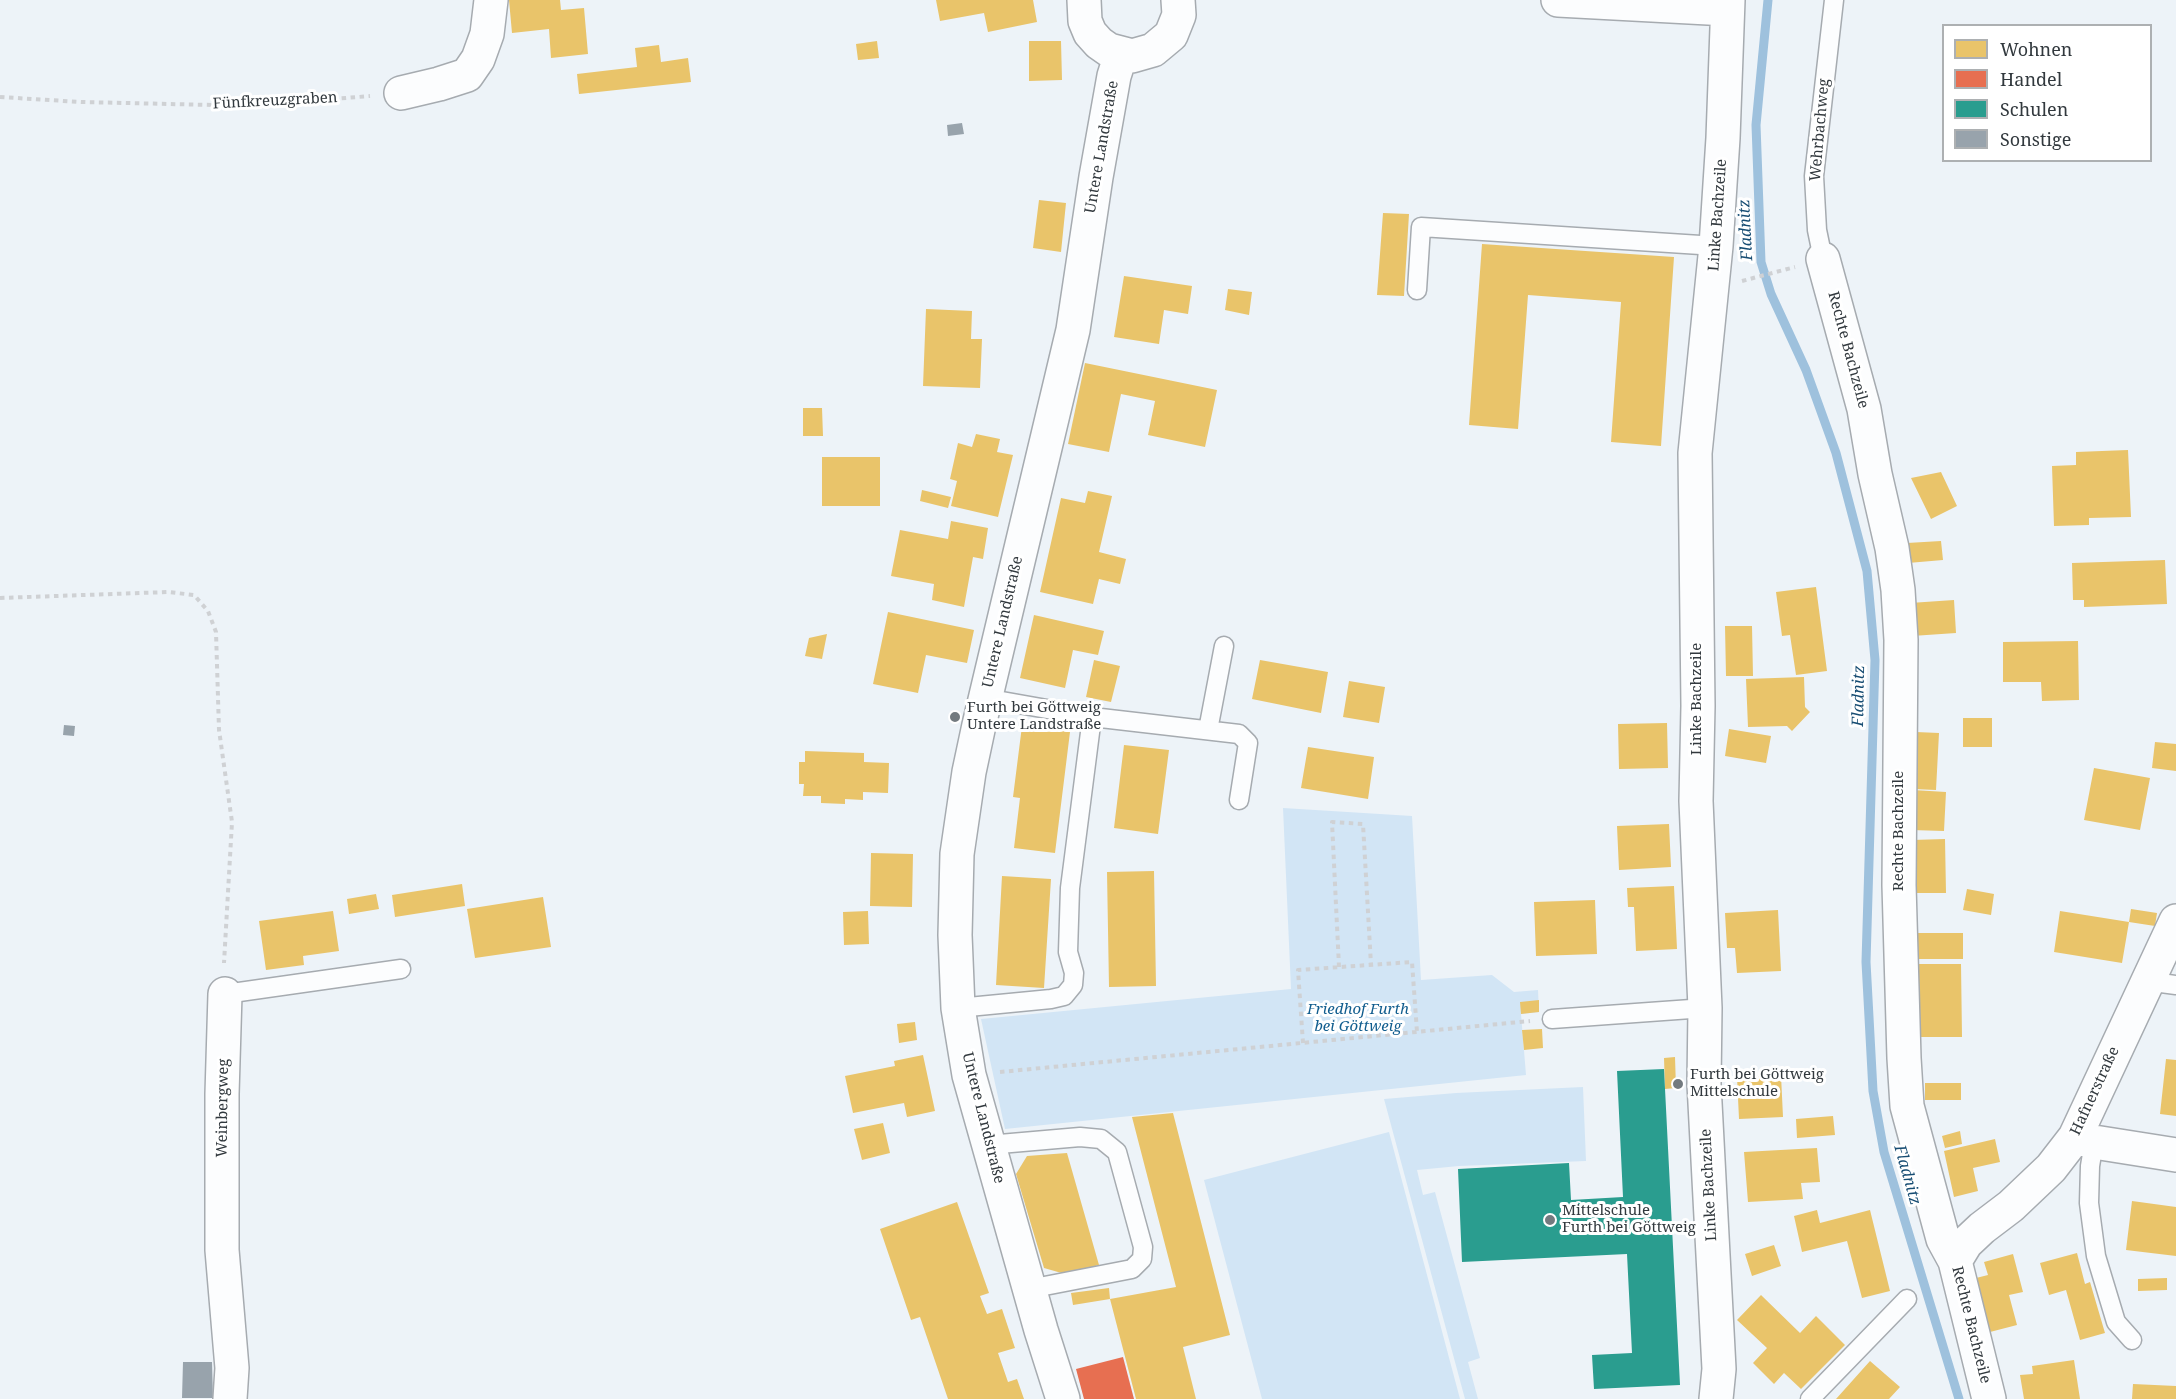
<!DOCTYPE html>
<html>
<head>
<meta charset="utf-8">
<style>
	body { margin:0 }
	#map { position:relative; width:2176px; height:1399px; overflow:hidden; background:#edf3f8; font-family:"Noto Serif",serif }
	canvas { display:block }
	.legend { position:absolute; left:1942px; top:24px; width:210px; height:138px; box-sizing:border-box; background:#fff; border:2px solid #adb0b2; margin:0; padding:8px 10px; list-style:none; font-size:18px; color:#32393e }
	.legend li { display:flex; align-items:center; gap:12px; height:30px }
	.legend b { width:30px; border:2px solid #adb0b2 }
</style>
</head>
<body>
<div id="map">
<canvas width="2176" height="1399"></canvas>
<ul class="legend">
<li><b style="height:16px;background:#e9c46a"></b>Wohnen</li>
<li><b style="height:16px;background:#e76f51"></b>Handel</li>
<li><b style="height:16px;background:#2a9d8f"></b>Schulen</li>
<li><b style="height:16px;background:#98a3ac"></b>Sonstige</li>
</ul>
</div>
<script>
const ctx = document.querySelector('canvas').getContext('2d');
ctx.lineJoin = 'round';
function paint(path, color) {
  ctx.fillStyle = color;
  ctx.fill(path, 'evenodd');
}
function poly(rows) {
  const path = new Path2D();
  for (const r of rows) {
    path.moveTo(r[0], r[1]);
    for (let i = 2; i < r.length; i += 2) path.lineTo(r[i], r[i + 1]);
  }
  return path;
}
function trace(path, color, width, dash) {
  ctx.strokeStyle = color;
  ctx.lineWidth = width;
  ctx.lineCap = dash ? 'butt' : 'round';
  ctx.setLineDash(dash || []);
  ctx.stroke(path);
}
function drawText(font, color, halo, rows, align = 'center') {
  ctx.font = font + ' "Noto Serif",serif';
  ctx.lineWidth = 6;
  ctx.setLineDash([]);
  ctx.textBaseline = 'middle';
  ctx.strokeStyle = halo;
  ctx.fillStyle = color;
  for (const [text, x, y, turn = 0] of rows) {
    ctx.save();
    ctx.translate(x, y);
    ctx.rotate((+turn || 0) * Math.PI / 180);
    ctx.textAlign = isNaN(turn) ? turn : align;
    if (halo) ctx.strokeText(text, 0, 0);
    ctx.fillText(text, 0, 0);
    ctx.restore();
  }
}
const green = poly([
	[1283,808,1412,816,1421,980,1492,975,1514,992,1538,990,1539,1012,1521,1014,1526,1075,1005,1129,981,1019,1291,989],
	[1583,1087,1586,1161,1459,1166,1417,1170,1423,1195,1435,1192,1480,1358,1468,1362,1478,1399,1465,1399,1384,1099,1456,1093],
	[1389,1132,1460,1399,1262,1399,1204,1180]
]);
const homes = poly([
	[509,0,560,0,561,10,584,8,588,54,551,58,549,29,512,33],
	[936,0,1033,0,1037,22,988,32,984,13,940,21],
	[877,41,879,58,858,60,856,44],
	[1029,41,1061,41,1062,80,1029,81],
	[659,45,661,62,688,58,691,82,579,94,577,74,637,67,635,48],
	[1039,200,1066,203,1061,252,1033,248],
	[1383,213,1409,214,1404,296,1377,295],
	[1482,244,1674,257,1661,446,1611,442,1621,302,1528,295,1518,429,1469,425],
	[1124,276,1192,286,1188,314,1164,310,1159,344,1114,337],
	[1228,289,1252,292,1249,315,1225,310],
	[926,309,972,311,971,339,982,339,980,388,923,386],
	[1085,363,1217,390,1205,447,1148,435,1155,401,1121,394,1109,452,1068,444],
	[803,408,822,408,823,436,803,436],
	[976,434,1000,439,997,452,1013,455,998,517,951,506,957,481,950,479,958,443,972,447],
	[2128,450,2131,517,2089,518,2089,525,2054,526,2052,466,2076,465,2076,452],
	[822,457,880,457,880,506,822,506],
	[1941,472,1957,506,1931,519,1911,478],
	[922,490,951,497,948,508,920,501],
	[1088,491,1112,496,1099,552,1126,559,1120,584,1099,579,1093,604,1040,592,1061,498,1085,503],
	[951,521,988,528,983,559,973,557,964,607,932,600,934,584,891,576,900,530,948,539],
	[1941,541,1943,560,1908,563,1907,543],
	[2165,560,2167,604,2084,607,2084,600,2073,600,2072,563],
	[1816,587,1827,671,1796,675,1790,635,1782,636,1776,592],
	[1954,600,1956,633,1912,636,1910,603],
	[888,612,974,630,967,663,926,655,918,693,873,684],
	[1034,615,1104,631,1098,655,1073,650,1065,688,1020,678],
	[1725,626,1752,626,1753,676,1726,676],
	[827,634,822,659,805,656,809,638],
	[2078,641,2079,700,2042,701,2041,682,2003,682,2003,642],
	[1094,660,1120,666,1111,702,1086,697],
	[1260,660,1328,672,1321,713,1252,699],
	[1804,677,1805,707,1810,712,1792,731,1787,726,1748,727,1746,679],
	[1349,681,1385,687,1379,723,1343,717],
	[1963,718,1992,718,1992,747,1963,747],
	[1667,723,1668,768,1619,769,1618,724],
	[1022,726,1070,732,1055,853,1014,848,1020,798,1013,797],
	[1729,729,1771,736,1766,763,1725,756],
	[1916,732,1939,733,1936,790,1913,789],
	[2155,742,2176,744,2176,771,2152,768],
	[1124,745,1169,750,1158,834,1114,828],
	[1308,747,1374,757,1368,799,1301,788],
	[805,751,864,753,864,762,889,763,888,793,863,792,863,800,845,799,845,804,821,803,821,796,803,796,804,784,799,784,799,762,805,762],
	[2094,768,2150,778,2140,830,2084,820],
	[1913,790,1946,792,1944,831,1911,830],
	[1669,824,1671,867,1619,870,1617,826],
	[1945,839,1946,893,1912,893,1912,840],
	[871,853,913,854,912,907,870,906],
	[1154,871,1156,986,1109,987,1107,872],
	[1002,876,1051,879,1044,988,996,985],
	[462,884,465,906,395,917,392,895],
	[1674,886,1677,949,1636,951,1634,907,1628,907,1627,888],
	[1967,889,1994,894,1991,915,1963,910],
	[376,894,379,909,349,914,347,899],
	[543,897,551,947,475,958,467,909],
	[1595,900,1597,954,1536,956,1534,902],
	[2131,909,2157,913,2155,926,2129,922],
	[1778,910,1781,971,1737,973,1735,948,1727,948,1725,913],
	[333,911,339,951,303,956,304,965,266,970,259,921],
	[868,911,869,944,844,945,843,912],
	[2060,911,2129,922,2122,963,2054,952],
	[1917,933,1963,933,1963,959,1917,959],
	[1918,964,1961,964,1962,1037,1919,1037],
	[1539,1000,1539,1012,1521,1014,1520,1002],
	[915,1022,917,1040,899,1043,897,1024],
	[1542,1029,1543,1048,1524,1050,1522,1030],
	[923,1055,935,1111,907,1117,904,1103,853,1113,845,1076,895,1066,894,1061],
	[1675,1057,1676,1088,1665,1089,1664,1058],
	[2166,1059,2176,1060,2176,1116,2160,1114],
	[1781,1075,1783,1117,1739,1119,1737,1077],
	[1925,1083,1961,1083,1961,1100,1925,1100],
	[1173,1113,1230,1335,1183,1347,1196,1399,1136,1399,1110,1299,1176,1287,1132,1117],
	[1833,1116,1835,1135,1797,1138,1796,1119],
	[883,1123,890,1153,862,1160,854,1129],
	[1960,1131,1962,1144,1945,1148,1942,1136],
	[1995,1139,2000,1162,1973,1168,1978,1191,1954,1197,1944,1151],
	[1817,1148,1820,1182,1801,1183,1803,1199,1748,1202,1744,1152],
	[1067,1153,1099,1265,1065,1274,1044,1268,1016,1174,1027,1156],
	[2132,1201,2176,1207,2176,1256,2126,1250],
	[957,1202,989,1293,980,1296,987,1314,1002,1309,1015,1348,998,1353,1008,1382,1017,1379,1024,1399,948,1399,920,1317,911,1320,880,1229],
	[1817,1210,1820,1223,1870,1210,1890,1291,1862,1298,1847,1241,1802,1252,1794,1216],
	[1774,1245,1781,1266,1752,1276,1745,1254],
	[2077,1253,2085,1284,2090,1282,2105,1333,2080,1340,2066,1290,2049,1295,2040,1263],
	[2013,1254,2023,1292,2009,1295,2017,1325,1990,1332,1976,1278,1988,1275,1984,1262],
	[2167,1278,2167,1290,2138,1291,2138,1279],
	[1109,1288,1110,1299,1073,1305,1071,1293],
	[1761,1295,1800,1333,1816,1316,1845,1345,1801,1389,1784,1373,1774,1384,1753,1363,1767,1348,1737,1320],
	[2074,1360,2080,1399,2024,1399,2020,1375,2033,1374,2032,1366],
	[1870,1361,1900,1387,1889,1399,1836,1399],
	[2133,1384,2176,1386,2176,1399,2132,1399]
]);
const shops = poly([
	[1123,1357,1134,1399,1084,1399,1076,1369]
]);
const schools = poly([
	[1664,1069,1680,1385,1594,1389,1592,1355,1632,1353,1627,1254,1462,1262,1458,1169,1569,1163,1571,1200,1623,1197,1617,1071]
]);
const stream = poly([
	[1768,0,1756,125,1761,262,1771,294,1806,370,1836,453,1867,571,1875,660,1866,962,1873,1091,1884,1152,1959,1399]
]);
const building = poly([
	[962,123,964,134,948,136,947,125],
	[64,725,75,726,74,736,63,735],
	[183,1362,212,1362,213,1398,182,1398]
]);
const path = poly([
	[0,97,81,102,214,105,322,100,370,96],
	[1742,281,1795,267],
	[0,598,168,592,194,595,208,611,216,632,219,730,232,822,224,963],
	[1339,967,1332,822,1363,824,1371,965],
	[1303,1043,1298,970,1412,962,1417,1032],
	[1000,1072,1530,1021]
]);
const service = poly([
	[1823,259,1817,230,1814,176,1834,0],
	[1417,290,1421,227,1716,246],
	[1092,717,1239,734,1248,743,1239,800],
	[1208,730,1224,646],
	[2146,981,2176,985],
	[225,994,401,969],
	[958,1008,1051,999,1064,996,1073,985,1074,973,1068,952,1070,888,1092,717,985,698],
	[1552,1019,1705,1008],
	[2094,1142,2090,1166,2089,1203,2096,1256,2116,1322,2132,1340],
	[988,1145,1080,1137,1101,1139,1117,1152,1143,1247,1142,1259,1132,1269,1029,1289],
	[1810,1399,1907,1299]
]);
const minor = poly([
	[1558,0,1727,9],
	[401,93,439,84,467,75,478,59,487,34,491,0],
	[1823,259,1864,409,1875,474,1892,548,1898,590,1901,640,1899,885,1904,1058,1907,1106,1943,1239,1955,1261,1989,1399],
	[225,994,222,1094,222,1250,232,1368,230,1399],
	[2075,1137,2094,1142,2176,1155],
	[1955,1261,1966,1243,1982,1228,2011,1206,2051,1168,2075,1137,2176,921],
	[1716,1399,1719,1369,1704,1084,1705,1008,1696,801,1698,706,1695,453,1716,246,1723,138,1728,0]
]);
const tertiary = poly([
	[1084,0,1085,21,1090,33,1099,43,1109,50,1132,56,1153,50,1171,35,1179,15,1178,0],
	[1063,1399,1041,1330,969,1075,958,1008,955,935,957,854,969,772,979,725,1073,330,1096,177,1114,76,1121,54]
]);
const markers = [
	[955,717,6,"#737a7f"],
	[1678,1084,6,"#737a7f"],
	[1550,1220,6,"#737a7f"]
];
const streetNames = [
	["Fünfkreuzgraben",275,101,-3],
	["Wehrbachweg",1820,130,-85],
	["Untere Landstraße",1102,147,-80],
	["Linke Bachzeile",1718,215,-86],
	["Rechte Bachzeile",1848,350,75],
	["Untere Landstraße",1003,622,-77],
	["Linke Bachzeile",1697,699,-90],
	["Rechte Bachzeile",1899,831,-90],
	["Hafnerstraße",2095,1091,-65],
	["Weinbergweg",223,1108,-89],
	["Untere Landstraße",983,1118,76],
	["Linke Bachzeile",1709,1185,-93],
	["Rechte Bachzeile",1971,1325,76]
];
const poiNames = [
	["Furth bei Göttweig",967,708],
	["Untere Landstraße",967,725],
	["Furth bei Göttweig",1690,1075],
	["Mittelschule",1690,1092],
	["Mittelschule",1562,1211],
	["Furth bei Göttweig",1562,1228]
];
const parkNames = [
	["Friedhof Furth",1358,1010],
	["bei Göttweig",1358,1027]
];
const waterNames = [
	["Fladnitz",1746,230,-93],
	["Fladnitz",1859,696,-89],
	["Fladnitz",1907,1175,74]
];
paint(green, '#d2e5f5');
paint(homes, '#e9c46a');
paint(shops, '#e76f51');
paint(schools, '#2a9d8f');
trace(stream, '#9ec1dd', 9);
paint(building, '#98a3ac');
trace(service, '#a6abb0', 21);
trace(minor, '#a6abb0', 36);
trace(tertiary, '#a6abb0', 36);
trace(path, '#cfd1d4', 4, [4.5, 4.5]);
trace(service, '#fcfdfe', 18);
trace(minor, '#fcfdfe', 33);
trace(tertiary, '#fcfdfe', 33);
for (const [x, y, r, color] of markers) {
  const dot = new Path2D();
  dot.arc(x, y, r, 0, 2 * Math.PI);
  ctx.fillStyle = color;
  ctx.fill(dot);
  trace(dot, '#fff', 2);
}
drawText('15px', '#32393e', '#fff', streetNames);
drawText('15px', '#32393e', '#fff', poiNames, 'left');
drawText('italic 15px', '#115d8e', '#fff', parkNames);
drawText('italic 16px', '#164c72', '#fff', waterNames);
</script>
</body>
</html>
